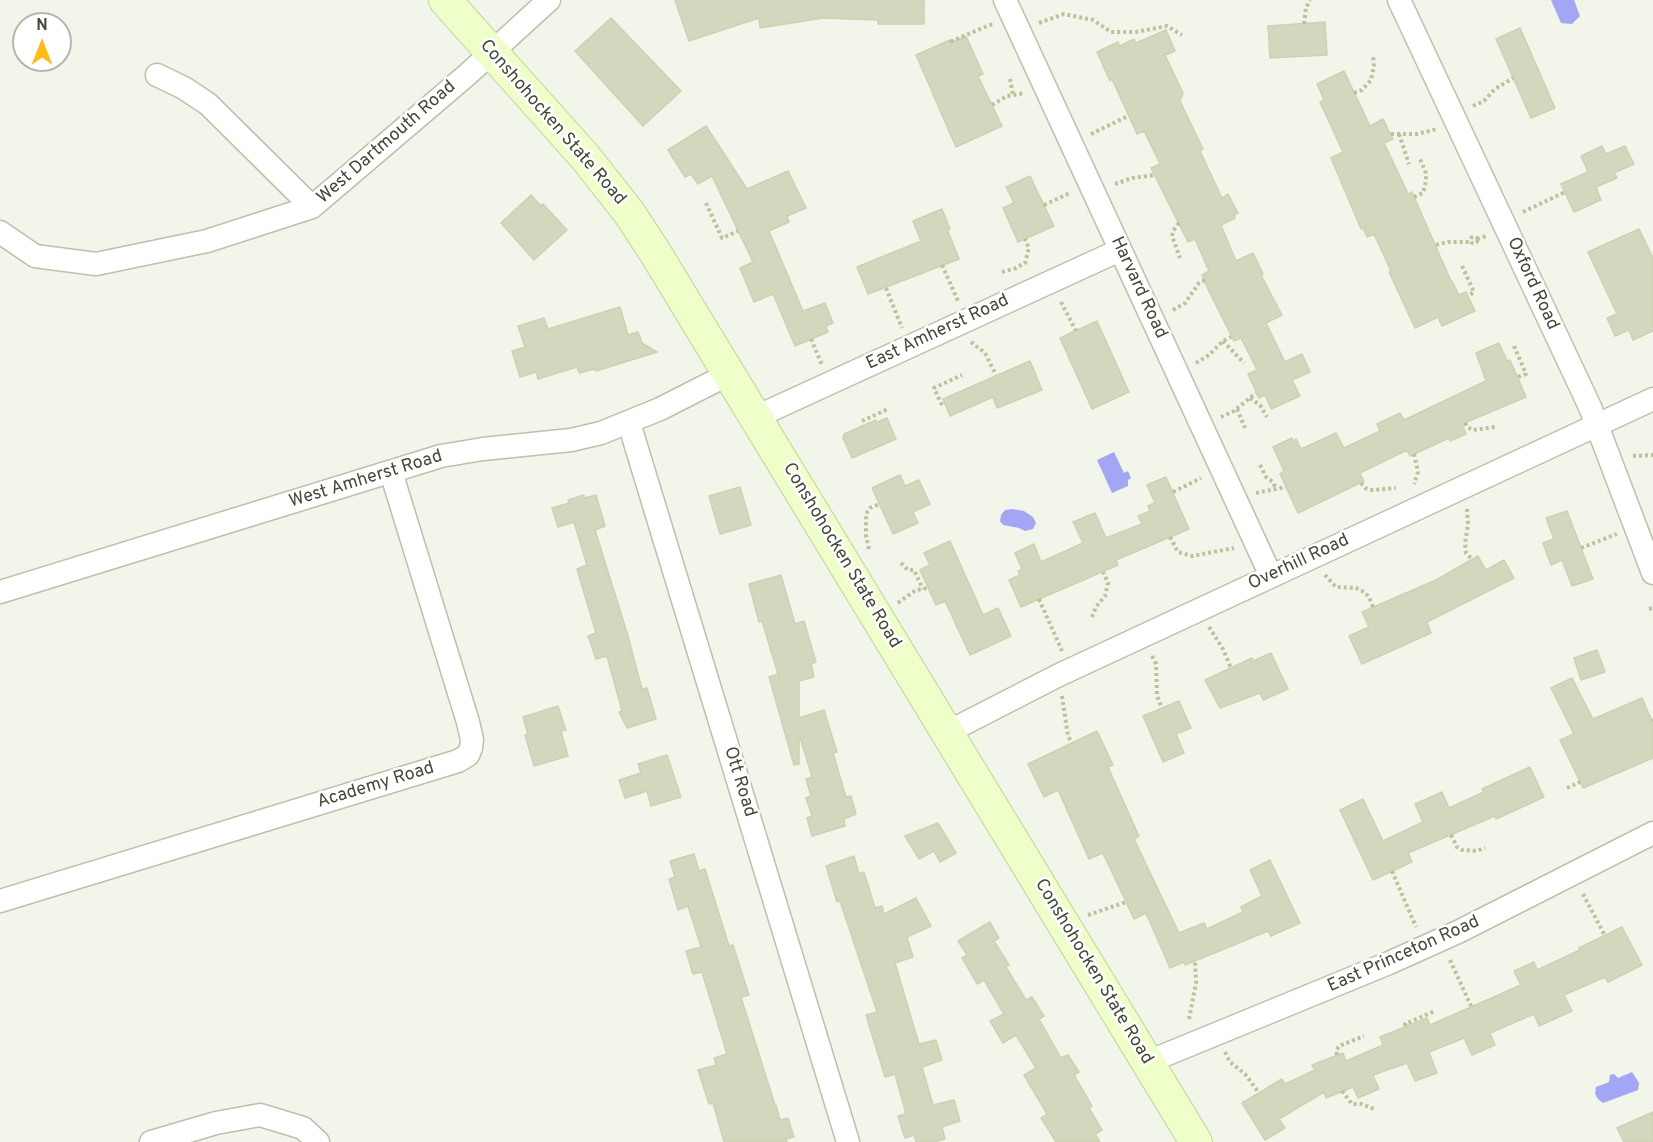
<!DOCTYPE html>
<html>
<head>
<meta charset="utf-8">
<style>
	body { margin:0 }
	#map { position:relative; width:1653px; height:1142px; overflow:hidden; background:#f2f5e9; font-family:Overpass,sans-serif }
	canvas { display:block }
	.north { position:absolute; left:12px; top:12px; width:60px; height:60px; box-sizing:border-box; background:#fff; border:2px solid #b5b6af; border-radius:50%; rotate:0deg; font-size:16px; font-weight:700; line-height:24px; text-align:center; color:#464937 }
	.north::after { content:''; display:block; margin:auto; width:21px; height:27px; background:#ffbb16; clip-path:polygon(50% 0,100% 100%,50% 72%,0 100%) }
</style>
</head>
<body>
<div id="map">
<canvas width="1653" height="1142"></canvas>
<div class="north">N</div>
</div>
<script>
const ctx = document.querySelector('canvas').getContext('2d');
ctx.lineJoin = 'round';
function paint(path, color) {
  ctx.fillStyle = color;
  ctx.fill(path, 'evenodd');
}
function poly(rows) {
  const path = new Path2D();
  for (const r of rows) {
    if (r.length === 3) {
      path.moveTo(r[0] + r[2], r[1]);
      path.arc(r[0], r[1], r[2], 0, 2 * Math.PI);
      continue;
    }
    path.moveTo(r[0], r[1]);
    for (let i = 2; i < r.length; i += 2) path.lineTo(r[i], r[i + 1]);
  }
  return path;
}
function trace(path, color, width, dash) {
  ctx.strokeStyle = color;
  ctx.lineWidth = width;
  ctx.lineCap = dash ? 'butt' : 'round';
  ctx.setLineDash(dash || []);
  ctx.stroke(path);
}
function drawText(font, color, halo, rows, align = 'center') {
  ctx.font = font + ' Overpass,sans-serif';
  ctx.lineWidth = 5;
  ctx.setLineDash([]);
  ctx.textBaseline = 'middle';
  ctx.strokeStyle = halo;
  ctx.fillStyle = color;
  for (const [text, x, y, turn = 0] of rows) {
    ctx.save();
    ctx.translate(x, y);
    ctx.rotate((+turn || 0) * Math.PI / 180);
    ctx.textAlign = isNaN(turn) ? turn : align;
    if (halo) ctx.strokeText(text, 0, 0);
    ctx.fillText(text, 0, 0);
    ctx.restore();
  }
}
const water = poly([
	[1551,0,1574,0,1580,16,1572,24,1561,23],
	[1114,452,1124,473,1128,471,1131,478,1128,480,1128,486,1112,493,1097,460],
	[1012,509,1024,511,1033,517,1036,523,1033,529,1025,531,1019,528,1003,525,1000,521,1001,515,1005,510],
	[1632,1072,1639,1083,1638,1090,1603,1103,1598,1099,1595,1094,1596,1087,1609,1082,1610,1075,1614,1074,1618,1078]
]);
const building = poly([
	[675,0,924,0,924,24,878,24,878,20,823,18,760,28,759,18,689,41,675,0],
	[611,18,681,91,643,126,575,51,611,18],
	[1325,22,1327,55,1270,58,1268,26,1325,22],
	[1520,28,1555,108,1531,118,1496,39,1520,28],
	[1166,30,1175,51,1165,55,1183,93,1180,101,1203,149,1200,151,1222,198,1228,194,1238,213,1234,215,1235,218,1221,225,1236,261,1253,253,1263,274,1261,275,1282,315,1266,323,1285,362,1302,354,1310,372,1292,380,1300,396,1271,409,1265,395,1259,398,1248,374,1257,370,1241,338,1234,341,1208,289,1202,275,1209,271,1195,239,1188,242,1151,168,1160,164,1144,131,1137,134,1112,79,1110,81,1097,52,1118,42,1120,46,1134,39,1136,43,1166,30],
	[966,36,983,74,978,76,1002,126,956,147,916,55,950,40,951,43,966,36],
	[1344,71,1370,126,1383,119,1393,139,1384,143,1397,170,1408,194,1412,192,1451,281,1452,281,1459,295,1466,292,1475,311,1442,326,1438,317,1415,328,1389,272,1391,271,1374,234,1367,237,1363,228,1361,229,1331,158,1343,152,1320,102,1324,100,1317,84,1344,71],
	[706,126,747,189,788,171,806,208,787,216,789,222,769,231,803,311,825,303,833,323,826,326,828,332,795,346,773,294,754,302,740,268,753,262,712,176,698,184,691,174,685,177,668,150,706,126],
	[1602,146,1606,154,1625,146,1634,164,1614,173,1617,178,1596,187,1601,200,1574,212,1561,184,1588,172,1581,156,1602,146],
	[1030,176,1054,226,1018,242,1003,208,1014,203,1006,187,1030,176],
	[531,195,541,206,543,204,567,230,534,260,501,223,531,195],
	[942,209,950,229,947,229,959,259,868,294,857,267,921,241,913,221,942,209],
	[1639,229,1653,258,1653,331,1633,340,1629,330,1615,336,1607,318,1617,314,1588,252,1639,229],
	[620,307,628,335,638,332,642,343,657,352,596,371,595,369,579,373,577,367,538,379,536,372,520,377,512,351,525,347,518,326,544,318,548,329,620,307],
	[1097,321,1129,392,1092,409,1060,338,1097,321],
	[1499,343,1507,361,1510,360,1526,397,1462,424,1466,434,1450,441,1449,438,1410,456,1407,450,1360,473,1364,481,1298,513,1280,474,1284,471,1273,447,1292,438,1293,441,1296,439,1301,449,1336,433,1344,448,1380,431,1377,424,1400,413,1404,420,1486,381,1476,353,1499,343],
	[1030,361,1042,390,997,408,993,397,950,416,943,399,1030,361],
	[887,418,896,439,852,458,843,438,844,434,876,420,877,422,887,418],
	[900,475,905,486,919,480,930,504,913,512,918,523,893,534,872,488,900,475],
	[1166,477,1189,529,1116,560,1118,565,1021,607,1009,580,1020,575,1018,571,1022,569,1015,553,1034,544,1041,562,1083,543,1073,522,1095,513,1106,538,1142,524,1138,516,1150,511,1148,506,1155,503,1147,485,1166,477],
	[740,487,751,525,720,534,709,496,740,487],
	[584,495,585,498,596,495,605,526,595,530,628,636,642,689,647,688,656,719,627,728,619,712,622,711,607,656,596,659,588,636,596,633,577,569,587,565,574,522,558,527,552,508,569,503,568,500,584,495],
	[1567,511,1593,579,1572,586,1562,560,1551,565,1543,543,1554,539,1546,518,1567,511],
	[950,541,983,615,998,608,1011,636,970,655,945,601,936,605,920,570,930,565,924,553,950,541],
	[1478,556,1486,570,1504,560,1514,578,1427,622,1431,633,1362,664,1349,636,1369,627,1362,612,1436,580,1478,556],
	[781,575,795,624,804,621,816,662,811,664,814,677,799,681,799,718,824,710,837,752,833,753,846,797,851,796,856,814,844,819,845,826,812,836,807,818,812,816,806,798,811,796,806,779,812,777,799,734,799,764,794,765,769,677,778,674,762,621,759,622,749,584,781,575],
	[1597,650,1605,672,1581,680,1574,658,1597,650],
	[1271,653,1288,689,1263,700,1260,693,1220,708,1205,680,1252,658,1253,661,1271,653],
	[1572,678,1593,719,1642,698,1653,723,1653,758,1583,788,1560,740,1574,734,1551,688,1572,678],
	[1179,701,1191,728,1176,734,1184,753,1163,762,1143,716,1179,701],
	[558,706,566,730,561,731,568,756,534,766,525,735,528,734,523,717,558,706],
	[1097,731,1113,765,1108,767,1139,836,1134,839,1179,933,1204,923,1207,929,1243,912,1241,907,1262,896,1250,870,1270,860,1300,923,1271,936,1268,931,1185,965,1184,962,1170,968,1146,913,1134,919,1103,853,1089,859,1058,790,1044,797,1028,764,1097,731],
	[667,755,681,797,651,806,647,791,625,798,619,780,641,773,638,764,667,755],
	[1530,767,1544,797,1496,819,1495,816,1408,853,1412,862,1373,880,1340,810,1363,799,1383,841,1423,822,1415,804,1442,792,1449,808,1484,792,1482,789,1530,767],
	[938,823,956,853,940,862,934,851,919,859,905,836,938,823],
	[694,854,699,871,705,869,729,946,733,945,749,995,741,997,775,1105,776,1105,780,1120,788,1118,794,1137,786,1139,787,1142,724,1142,713,1103,709,1104,698,1070,716,1065,714,1058,727,1054,702,972,693,974,686,951,701,947,688,906,678,910,669,879,675,877,670,861,694,854],
	[854,856,859,874,864,872,875,908,882,906,884,914,916,898,931,926,907,937,913,957,895,963,919,1044,936,1040,942,1060,922,1067,933,1105,954,1100,960,1121,942,1127,945,1139,934,1142,916,1142,914,1135,905,1138,898,1116,906,1114,895,1074,885,1077,866,1015,877,1012,840,901,837,902,826,866,854,856],
	[990,922,999,938,994,941,1009,965,1006,967,1026,1000,1032,997,1044,1016,1039,1019,1061,1058,1068,1055,1079,1072,1074,1075,1092,1106,1089,1108,1102,1130,1095,1134,1100,1142,1056,1142,1041,1118,1047,1114,1024,1075,1036,1068,1016,1035,1003,1043,990,1021,1004,1014,984,980,977,984,962,958,967,955,958,941,990,922],
	[1622,927,1642,965,1608,982,1605,977,1564,995,1572,1011,1539,1026,1534,1014,1490,1033,1495,1045,1472,1055,1464,1038,1429,1052,1437,1073,1415,1081,1407,1063,1373,1075,1379,1089,1358,1098,1353,1087,1326,1098,1324,1092,1279,1119,1285,1128,1265,1140,1242,1103,1282,1079,1285,1084,1315,1070,1312,1065,1343,1053,1346,1061,1383,1045,1380,1037,1427,1018,1430,1025,1521,985,1514,971,1534,962,1537,970,1580,950,1579,948,1622,927],
	[1653,1112,1653,1142,1624,1142,1617,1128,1653,1112]
]);
const path = poly([
	[1039,23,1064,14,1093,20,1111,32,1136,32,1167,26,1182,35],
	[1304,24,1306,8,1310,0],
	[953,42,952,41,992,24],
	[1010,79,1013,95],
	[1354,93,1362,90,1371,80,1374,66,1373,56],
	[992,105,1007,96,1025,93],
	[1473,106,1484,101,1495,89,1513,78],
	[1091,134,1128,116],
	[1391,134,1417,134,1437,129],
	[1399,134,1409,164],
	[1115,184,1132,178,1155,175],
	[1414,197,1423,193,1426,181,1426,173,1420,159],
	[706,203,722,238,738,231],
	[1044,205,1070,193],
	[1523,212,1565,192],
	[1179,223,1173,231,1172,236,1180,258],
	[1474,240,3.5],
	[1477,239,1486,236],
	[1436,245,1448,242,1470,242],
	[942,265,958,301],
	[1462,266,1474,292,1468,296],
	[1002,272,1016,268,1025,263,1029,248,1025,239],
	[886,288,902,328],
	[1061,302,1076,331],
	[1173,310,1185,303,1199,283,1205,280],
	[811,339,822,365],
	[1223,341,1244,363],
	[971,342,985,353,996,375],
	[1514,346,1526,374,1518,377],
	[1196,363,1209,355,1223,341,1231,337],
	[1250,398,1260,405,1267,417],
	[942,405,934,388,962,375],
	[1237,409,1245,428],
	[1221,417,1234,411,1256,393],
	[862,421,888,409],
	[1465,423,1467,427,1473,430,1495,427],
	[1414,454,1418,472,1414,484],
	[1633,456,1653,455],
	[1260,465,1266,477,1273,482,1276,489],
	[1361,483,1365,488,1372,490,1396,488],
	[1173,492,1201,478],
	[1256,493,1286,487],
	[1467,509,1468,525,1465,543,1466,553,1472,559],
	[1170,537,1178,552,1192,556,1234,548],
	[1581,548,1617,534],
	[869,549,866,536,866,514,870,508,880,504],
	[901,563,908,570,914,570,923,589],
	[1325,575,1336,587,1356,588,1364,592,1369,597,1373,607],
	[1039,599,1062,651],
	[898,603,916,590,928,588],
	[1649,609,1653,608],
	[1092,617,1096,607,1105,596,1108,583,1103,572],
	[1209,627,1223,649,1231,668],
	[1152,656,1156,664,1157,696,1162,708],
	[1062,696,1068,736,1072,743],
	[1652,721,1653,720],
	[1567,788,1580,782],
	[1451,835,1457,847,1462,850,1476,851,1485,848],
	[1392,871,1416,927],
	[1583,894,1605,936],
	[1088,915,1126,902],
	[1450,960,1471,1006],
	[1189,1019,1196,983,1195,961],
	[1406,1026,1405,1024,1435,1011],
	[1225,1052,1230,1062,1245,1074,1259,1093],
	[1337,1055,1336,1051,1339,1046,1364,1036],
	[1342,1091,1352,1104,1362,1104,1374,1109]
]);
const street = poly([
	[1005,0,1271,576],
	[1399,0,1590,407,1653,573],
	[157,75,184,88,208,104,312,207],
	[0,232,35,256,96,264,207,241,312,207,468,74,549,0],
	[756,417,1120,250],
	[629,423,848,1142],
	[0,592,441,456,483,449,571,440,601,433,660,409,729,374],
	[948,732,1059,675,1653,399],
	[0,901,458,761,468,755,471,748,472,740,468,722,391,472],
	[1148,1062,1389,963,1460,931,1653,833],
	[151,1142,216,1123,260,1115,303,1128,318,1142]
]);
const secondary = poly([
	[445,0,586,158,630,214,656,254,1196,1142]
]);
const streetNames = [
	["Conshohocken State Road",552,123,49],
	["West Dartmouth Road",387,143,-41],
	["Oxford Road",1532,284,65],
	["Harvard Road",1138,288,65],
	["East Amherst Road",938,333,-25],
	["West Amherst Road",366,480,-17],
	["Conshohocken State Road",841,556,59],
	["Overhill Road",1299,563,-25],
	["Ott Road",739,782,73],
	["Academy Road",376,786,-17],
	["East Princeton Road",1404,955,-24],
	["Conshohocken State Road",1093,972,59]
];
paint(water, '#a3a6f4');
paint(building, '#d3d7be');
trace(building, '#cdd2b0', 1.5);
trace(street, '#bcc1ab', 25);
trace(secondary, '#c1d495', 34);
trace(path, '#bbc39b', 4, [3, 3]);
trace(street, '#fff', 22);
trace(secondary, '#eeffc9', 32);
drawText('18px', '#464937', '#fff', streetNames);
</script>
</body>
</html>
